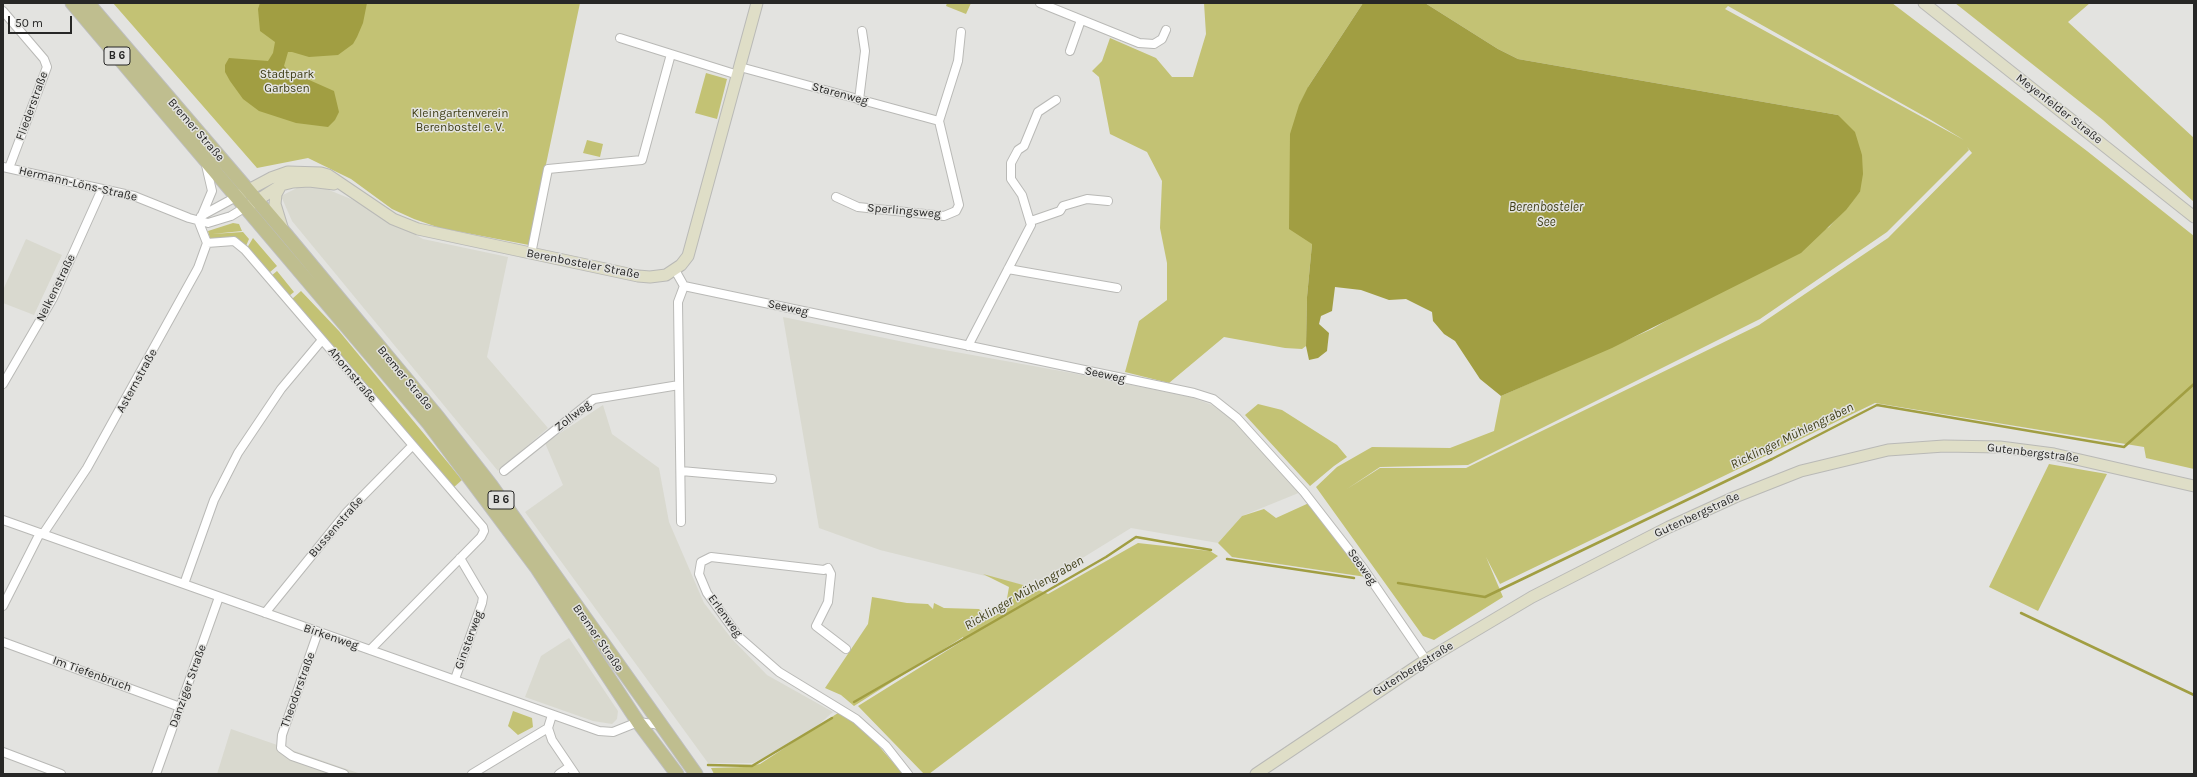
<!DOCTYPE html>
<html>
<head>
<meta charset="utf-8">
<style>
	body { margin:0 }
	#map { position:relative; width:2197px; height:777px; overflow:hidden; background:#e3e3e0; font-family:Karla,sans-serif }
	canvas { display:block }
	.frame { position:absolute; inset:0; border:4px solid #272726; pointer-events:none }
	.scale { position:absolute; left:8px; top:16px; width:64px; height:18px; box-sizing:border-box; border:2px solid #272726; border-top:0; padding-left:5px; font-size:12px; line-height:14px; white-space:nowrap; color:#272726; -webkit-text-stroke:3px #e3e3e0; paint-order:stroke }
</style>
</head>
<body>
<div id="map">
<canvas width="2197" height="777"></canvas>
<div class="frame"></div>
<div class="scale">50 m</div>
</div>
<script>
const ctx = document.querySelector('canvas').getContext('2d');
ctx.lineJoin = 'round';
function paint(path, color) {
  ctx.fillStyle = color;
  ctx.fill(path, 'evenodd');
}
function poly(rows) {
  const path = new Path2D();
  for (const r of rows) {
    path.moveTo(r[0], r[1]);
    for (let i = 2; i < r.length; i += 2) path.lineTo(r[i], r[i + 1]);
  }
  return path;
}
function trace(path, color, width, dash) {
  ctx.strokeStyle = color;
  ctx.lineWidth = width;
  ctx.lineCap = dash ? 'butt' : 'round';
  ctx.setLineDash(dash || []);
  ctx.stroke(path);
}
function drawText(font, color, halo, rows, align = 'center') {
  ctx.font = font + ' Karla,sans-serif';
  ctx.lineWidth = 3;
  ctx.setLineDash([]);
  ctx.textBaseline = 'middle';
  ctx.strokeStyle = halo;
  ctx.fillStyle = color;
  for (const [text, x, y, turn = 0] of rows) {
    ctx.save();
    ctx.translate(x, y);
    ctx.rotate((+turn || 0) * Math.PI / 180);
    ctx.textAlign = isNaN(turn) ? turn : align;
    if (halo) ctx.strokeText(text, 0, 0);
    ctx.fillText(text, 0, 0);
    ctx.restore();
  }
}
const built = poly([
	[319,186,356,201,423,239,508,257,487,357,548,428,498,471,292,221,281,196,299,187],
	[26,239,62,255,34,315,3,303,3,290],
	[783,317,928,347,1072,373,1191,397,1212,405,1236,422,1301,492,1242,516,1218,543,1131,528,1034,588,880,550,819,528],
	[603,405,612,434,659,468,669,522,704,603,732,639,767,675,833,712,798,743,753,763,708,763,525,512,563,485,545,443],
	[569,638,618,711,617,719,612,724,593,721,525,697,541,656],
	[231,729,361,774,217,774]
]);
const green = poly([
	[113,3,580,3,529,245,440,228,414,219,392,209,351,179,308,158,257,168],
	[947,3,971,3,966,14,946,6],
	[1204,3,1363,3,1308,87,1312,244,1307,297,1306,346,1302,349,1285,348,1224,337,1169,383,1125,372,1139,321,1167,300,1167,263,1160,228,1162,181,1147,152,1110,134,1099,77,1092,71,1102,61,1110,38,1156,58,1172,77,1193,77,1206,34],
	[1425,3,1892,3,2087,151,2194,236,2194,469,2146,458,2144,447,1875,403,1500,584,1486,557,1503,597,1434,640,1423,636,1316,487,1337,467,1372,447,1450,448,1494,431,1501,396,1652,329,1829,227,1860,192,1838,115,1518,59,1498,49],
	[1728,6,1931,120,1964,140,1725,9],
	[1967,147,1972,153,1888,238,1759,325,1466,468,1380,468,1347,489,1380,467,1468,465,1760,319,1887,232,1969,150],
	[1955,3,2090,3,2068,22,2194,138,2194,202,2103,120],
	[706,73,727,79,717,119,695,113],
	[587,140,603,144,600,157,583,153],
	[233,223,239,224,242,231,212,234,243,232,249,239,246,246,234,237,210,239,208,231],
	[253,238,277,266,269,273,247,248],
	[277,271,294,292,289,296,271,276],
	[301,291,339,331,449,464,462,480,453,488,292,299],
	[1258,404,1282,410,1337,445,1347,457,1334,466,1310,486,1245,415],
	[2049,464,2107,474,2038,611,1989,587],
	[1309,503,1366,577,1232,557,1218,543,1242,516,1264,509,1276,518],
	[1138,543,1210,551,1218,556,929,774,924,774,858,706,964,640,963,637,854,706,841,695,825,688,868,624,872,597,907,603,928,604,933,609,934,603,944,608,979,609,989,619,1005,610,1009,587,983,574,1034,588,1048,594],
	[513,711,532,718,533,727,518,735,508,726],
	[841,711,877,744,903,774,714,774,711,768,744,767,760,764]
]);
const water = poly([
	[260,3,367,3,363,23,357,37,353,44,338,55,309,57,292,52,288,52,284,66,289,71,334,91,339,112,335,120,328,127,296,123,259,111,243,99,230,81,225,72,225,65,229,58,268,61,273,53,275,42,260,31,258,9],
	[1363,3,1425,3,1498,49,1518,59,1838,115,1855,132,1862,155,1863,174,1860,192,1846,210,1801,253,1612,348,1501,396,1480,379,1455,341,1444,334,1433,321,1432,312,1406,299,1389,300,1361,290,1335,287,1332,311,1321,316,1319,324,1329,333,1327,351,1318,358,1309,360,1306,346,1307,297,1312,244,1289,229,1290,134,1299,105,1308,87]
]);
const stream = poly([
	[1227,559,1354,578],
	[1398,583,1485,597,1772,459,1877,405,2124,447,2194,384],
	[2021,613,2194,695],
	[854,702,1106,557,1136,537,1211,550],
	[708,765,752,766,832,718]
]);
const street = poly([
	[1040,3,1139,43,1154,44,1162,39,1166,30],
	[3,11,44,59,47,67,9,168],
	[620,38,671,54],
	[1070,51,1081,20],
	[740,67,939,121],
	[859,100,865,51,862,31],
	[3,167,134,196,189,218,208,223,231,216,244,208],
	[836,197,858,207,944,216,956,211,959,205,939,121,958,61,961,32],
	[202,215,212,191,206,165],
	[201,216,236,197],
	[1031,221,1060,211,1063,206,1087,199,1108,201],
	[207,243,234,241,245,250,483,527,484,531,481,537,370,650],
	[531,254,548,169,642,160,671,54,738,75],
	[1008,269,1117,288],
	[675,270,684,286,1194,393,1213,399,1237,418,1304,492,1363,568,1426,660],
	[968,346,1031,225,1022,195,1011,179,1011,163,1018,150,1024,146,1038,112,1056,100],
	[3,384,53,298,102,189],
	[504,471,594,399,679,385],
	[681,471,772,479],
	[3,520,599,731,613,732,638,722,661,725],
	[681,522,678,302,684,286],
	[43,534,87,468,198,268,207,243,198,220],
	[184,584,214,500,238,453,281,389,322,340],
	[3,606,40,533],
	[265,613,347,512,412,446],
	[318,632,282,735,281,748,292,756,344,774],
	[3,642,180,707],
	[846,649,816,626,828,602,831,574,828,568,824,570,711,557,701,562,699,574,707,593,739,637,779,672,856,719,886,746,908,774],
	[455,679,482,603,483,597,460,558],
	[548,728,552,740,575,774],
	[3,752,61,774],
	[156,774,219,597],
	[472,774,548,728,552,715],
	[559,774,569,767]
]);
const secondary = poly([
	[1924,3,2194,217],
	[281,185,276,194,275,204,282,227],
	[241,194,271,178,288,172,321,173,328,175,393,219,418,229,638,276,650,277,666,275,681,265,688,256,757,3],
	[250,205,281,185,293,182,309,181,334,184],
	[1256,774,1426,660,1532,597,1669,527,1735,497,1801,471,1888,450,1944,446,2000,447,2054,454,2194,486]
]);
const primary = poly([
	[72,3,429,424,536,567,638,722,677,774],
	[88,3,284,232,438,417,491,485,696,774]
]);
const shields = [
	[117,56,26],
	[501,500,26]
];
const shieldNames = [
	["B 6",117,56],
	["B 6",501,500]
];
const parkNames = [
	["Stadtpark",287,75],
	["Garbsen",287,89],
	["Kleingartenverein",460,114],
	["Berenbostel e. V.",460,128]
];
const streetNames = [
	["Starenweg",840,94,15],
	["Fliederstraße",32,106,-70],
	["Meyenfelder Straße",2059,109,38],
	["Bremer Straße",196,130,49],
	["Hermann-Löns-Straße",78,184,13],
	["Sperlingsweg",904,211,5],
	["Berenbosteler Straße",583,264,11],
	["Nelkenstraße",56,288,-64],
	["Seeweg",788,308,12],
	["Ahornstraße",352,375,50],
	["Seeweg",1105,375,12],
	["Bremer Straße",405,378,50],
	["Asternstraße",137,381,-61],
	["Zollweg",573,416,-38],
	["Gutenbergstraße",2033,453,7],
	["Gutenbergstraße",1697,515,-25],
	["Bussenstraße",336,527,-49],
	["Seeweg",1362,567,54],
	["Erlenweg",725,616,54],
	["Birkenweg",331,637,19],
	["Bremer Straße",598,638,55],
	["Ginsterweg",469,640,-70],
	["Gutenbergstraße",1413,669,-32],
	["Im Tiefenbruch",92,674,20],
	["Danziger Straße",188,686,-70],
	["Theodorstraße",298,690,-70]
];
const waterNames = [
	["Berenbosteler",1546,207],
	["See",1546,222],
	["Ricklinger Mühlengraben",1792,436,-26],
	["Ricklinger Mühlengraben",1024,593,-30]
];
paint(built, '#d9d9cf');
paint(green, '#c3c274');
paint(water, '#a19e42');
trace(stream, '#a19e42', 2.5);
trace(street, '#b9b9b6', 10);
trace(secondary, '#b9b9b6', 13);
trace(primary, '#bebebe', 15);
trace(street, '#fff', 8);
trace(secondary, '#dfdec7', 11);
trace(primary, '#bfbe8f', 13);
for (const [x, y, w] of shields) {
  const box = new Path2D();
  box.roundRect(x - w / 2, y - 9, w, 18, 3);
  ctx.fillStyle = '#e3e3e0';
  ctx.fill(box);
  trace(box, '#272726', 1);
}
drawText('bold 11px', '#272726', null, shieldNames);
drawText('12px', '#3d3c15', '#e3e3e0', parkNames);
drawText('12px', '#272726', '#e3e3e0', streetNames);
drawText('italic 13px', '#42411a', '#e3e3e0', waterNames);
</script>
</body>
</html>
